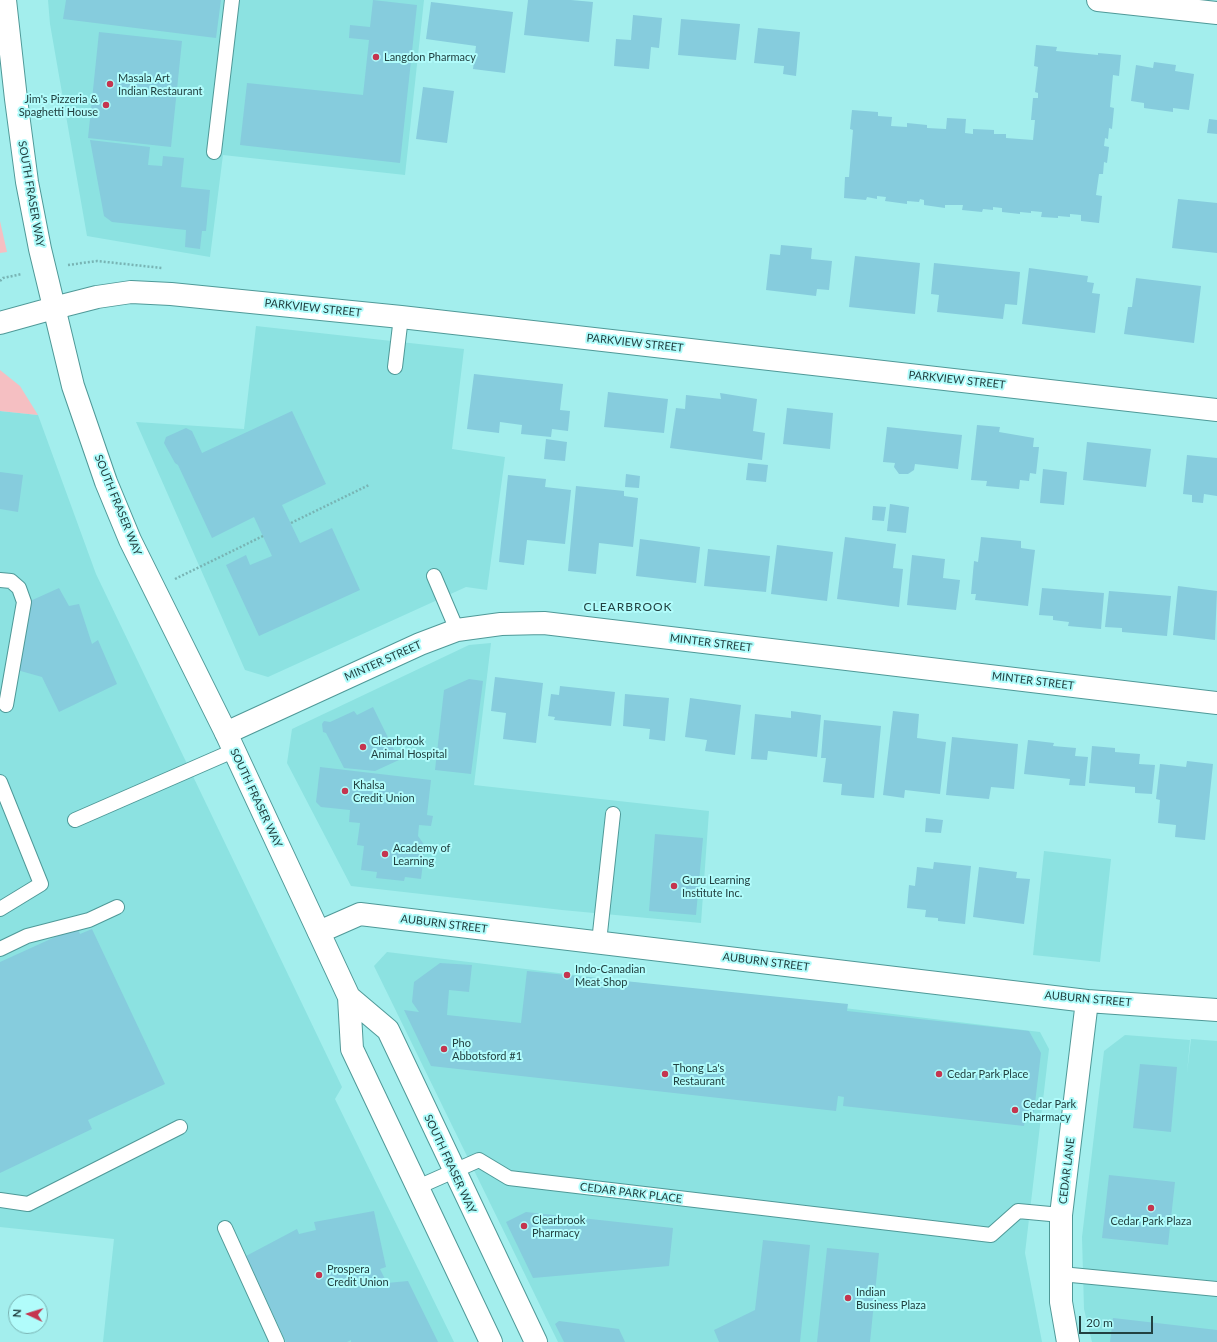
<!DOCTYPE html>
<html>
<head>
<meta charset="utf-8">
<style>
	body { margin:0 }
	#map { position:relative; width:1217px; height:1342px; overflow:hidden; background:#a3eeed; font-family:Lato,sans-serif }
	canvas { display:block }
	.north { position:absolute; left:8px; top:1294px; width:40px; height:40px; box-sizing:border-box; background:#b1fcfb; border:1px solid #78b1b1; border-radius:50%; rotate:274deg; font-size:11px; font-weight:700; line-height:16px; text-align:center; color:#224141 }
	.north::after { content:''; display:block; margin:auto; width:14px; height:18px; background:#c5354f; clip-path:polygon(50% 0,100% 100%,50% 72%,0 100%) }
	.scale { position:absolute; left:1079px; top:1316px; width:74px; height:18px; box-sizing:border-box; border:2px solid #224141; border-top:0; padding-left:5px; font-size:12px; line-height:14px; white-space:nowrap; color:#224141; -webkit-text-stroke:3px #b1fcfb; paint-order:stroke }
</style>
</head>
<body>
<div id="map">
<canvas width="1217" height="1342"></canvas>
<div class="north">N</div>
<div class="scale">20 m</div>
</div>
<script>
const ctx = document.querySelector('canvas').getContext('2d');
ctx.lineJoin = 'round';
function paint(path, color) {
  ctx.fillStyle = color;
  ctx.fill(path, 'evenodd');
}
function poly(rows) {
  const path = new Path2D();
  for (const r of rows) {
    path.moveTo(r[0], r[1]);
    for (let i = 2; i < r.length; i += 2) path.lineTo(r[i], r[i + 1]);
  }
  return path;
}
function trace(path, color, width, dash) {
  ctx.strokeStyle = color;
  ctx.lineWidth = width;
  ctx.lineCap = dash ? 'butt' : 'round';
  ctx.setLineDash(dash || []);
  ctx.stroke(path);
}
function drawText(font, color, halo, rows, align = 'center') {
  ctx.font = font + ' Lato,sans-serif';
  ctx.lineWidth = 4;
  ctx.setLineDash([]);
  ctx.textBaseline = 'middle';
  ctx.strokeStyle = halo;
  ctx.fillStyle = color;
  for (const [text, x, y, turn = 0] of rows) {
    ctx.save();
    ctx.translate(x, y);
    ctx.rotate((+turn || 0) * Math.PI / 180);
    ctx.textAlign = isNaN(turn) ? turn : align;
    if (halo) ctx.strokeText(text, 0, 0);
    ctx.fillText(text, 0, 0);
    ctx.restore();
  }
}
const built = poly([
	[48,0,424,0,405,175,223,155,210,257,87,236,50,24],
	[256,326,464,349,452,449,505,457,487,590,466,587,268,677,245,670,136,422,244,429],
	[0,411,38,415,96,574,342,1087,335,1099,454,1342,103,1342,114,1239,0,1227],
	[491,643,474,785,709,811,701,923,562,910,351,886,287,763,292,729,469,645],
	[1044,851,1111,859,1100,962,1033,955],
	[387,952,1040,1032,1049,1049,1025,1253,1042,1342,558,1342,374,966],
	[1125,1035,1190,1040,1187,1073,1191,1039,1217,1041,1217,1342,1092,1342,1084,1309,1082,1237,1104,1051]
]);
const green = poly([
	[0,221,7,252,0,253],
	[0,370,20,386,38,415,0,411]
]);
const building = poly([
	[66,0,221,0,216,38,63,19],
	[373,0,417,5,400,163,240,145,247,83,363,95,369,40,349,38,350,25,370,27],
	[528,0,571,0,593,2,589,42,524,35],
	[431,2,513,12,505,73,473,69,476,46,426,39],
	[633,15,662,18,659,48,651,47,649,69,614,66,616,39,631,40],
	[681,19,740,24,736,60,678,55],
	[758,28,800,32,796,76,783,74,784,66,754,63],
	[99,32,182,41,171,147,88,138],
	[1036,45,1057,47,1056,51,1098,55,1098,53,1121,55,1119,76,1113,75,1110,107,1114,108,1112,129,1109,128,1108,139,1105,138,1104,146,1109,147,1107,163,1104,162,1103,174,1099,174,1096,195,1102,196,1099,223,1081,221,1081,215,1070,214,1070,217,1058,216,1058,218,1041,217,1042,212,1031,211,1031,213,1020,212,1020,214,1002,212,1002,208,993,207,993,210,983,209,982,212,962,210,963,205,945,205,945,208,924,205,924,200,920,199,919,202,907,201,907,204,885,201,886,197,877,196,877,199,867,197,866,200,844,198,845,177,849,177,853,130,850,129,852,110,878,112,878,116,892,117,891,126,907,127,907,123,927,125,927,128,946,129,947,118,966,119,965,133,973,134,973,129,994,130,994,134,1006,134,1006,138,1033,140,1035,120,1031,120,1033,98,1038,98,1038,93,1035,92,1038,67,1034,66],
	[1154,62,1176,65,1175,71,1194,74,1189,110,1173,108,1173,112,1144,108,1144,103,1131,101,1136,65,1153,68],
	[423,87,454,91,447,143,416,139],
	[1209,119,1217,120,1217,134,1207,133],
	[90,140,150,147,148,165,162,166,163,156,184,158,181,187,210,190,206,231,202,231,200,249,185,247,186,230,112,222,104,216],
	[1178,199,1217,203,1217,253,1172,248],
	[781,245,812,248,811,259,832,261,829,290,817,289,816,296,766,290,770,254,780,255],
	[855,256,920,263,915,314,849,307],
	[934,263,1020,272,1017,305,1005,304,1003,319,937,312,939,295,931,294],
	[1029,268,1088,276,1087,282,1094,283,1092,293,1100,294,1095,333,1022,324],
	[1136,278,1201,286,1194,343,1124,334,1128,307,1132,307],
	[474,374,563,384,560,410,570,411,568,431,552,429,551,437,521,434,522,425,500,422,499,433,467,429],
	[608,392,668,399,664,433,604,427],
	[720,393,757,399,753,431,765,433,762,460,670,448,676,408,685,409,686,395,721,399],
	[787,408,833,413,830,449,783,444],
	[292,411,326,484,282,505,300,543,332,528,360,590,259,636,226,565,246,555,250,565,272,556,254,517,212,538,178,465,175,463,164,443,166,437,186,428,192,431,202,453],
	[977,425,1000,427,999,432,1034,438,1033,447,1039,447,1036,474,1030,473,1029,481,1020,480,1019,489,986,486,987,481,971,480],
	[887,427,962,435,958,469,915,464,914,470,908,474,899,474,894,467,895,463,883,462],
	[546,439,567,442,565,461,544,459],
	[1087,442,1151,449,1146,487,1083,480],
	[1187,455,1217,458,1217,496,1204,494,1203,503,1192,502,1192,495,1183,494],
	[748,463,768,465,766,482,746,480],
	[1043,469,1067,472,1064,505,1040,503],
	[0,472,23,475,18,512,0,509],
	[626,474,640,476,639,488,625,487],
	[508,475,546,479,545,487,571,490,565,544,527,540,524,565,499,562],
	[576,486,624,491,624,496,638,498,633,547,599,543,596,574,568,571],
	[890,504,909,507,906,533,887,531],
	[873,506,886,507,884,521,872,520],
	[845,537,896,544,893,568,903,569,899,607,837,599],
	[981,537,1021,541,1021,548,1035,550,1028,606,975,600,976,594,971,594,974,561,978,562],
	[640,539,700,547,696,583,636,576],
	[777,545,833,552,827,601,771,594],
	[708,549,770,556,766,592,704,586],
	[912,555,945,559,943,578,960,580,956,610,907,605],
	[1178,586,1217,591,1215,640,1173,635],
	[59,588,69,606,79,604,92,644,98,640,117,684,59,712,42,677,17,670,28,602],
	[1042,588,1104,593,1101,629,1068,626,1069,622,1053,620,1053,616,1039,615],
	[1109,591,1171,596,1167,636,1122,632,1122,628,1105,627],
	[495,677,543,683,536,743,503,739,506,713,491,711],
	[469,679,483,681,471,774,435,770,444,690],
	[560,686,615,692,611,726,554,720,555,717,548,716,551,694,559,695],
	[625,694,669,698,665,741,649,739,650,729,623,726],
	[690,698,741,705,735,755,705,751,707,740,685,737],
	[373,707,399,760,375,771,344,768,326,733,323,732,322,724,324,721,330,722,354,711,357,715],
	[791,711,821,715,817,757,768,751,767,760,751,759,755,714,791,718],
	[893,711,919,714,917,738,946,742,940,794,905,790,904,798,883,795],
	[824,720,881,726,874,798,841,795,842,784,823,782,826,758,821,758],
	[952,737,1018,744,1014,789,991,787,989,799,946,795],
	[1028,740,1054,743,1053,746,1076,748,1075,756,1088,757,1085,786,1069,785,1070,779,1024,774],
	[1092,746,1115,748,1115,752,1140,754,1139,764,1155,765,1152,794,1135,793,1135,787,1089,783],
	[1187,761,1213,764,1205,840,1175,837,1176,825,1158,823,1160,800,1156,799,1160,764,1186,767],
	[320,767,431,780,427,815,433,816,431,826,419,825,418,836,425,846,421,879,405,877,404,881,376,878,377,872,361,870,364,846,357,845,360,823,349,822,350,810,321,807,316,802],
	[926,818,943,820,941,833,925,832],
	[655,834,703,838,696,915,649,911],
	[934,862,971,866,965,924,938,921,938,918,925,917,926,910,907,908,909,885,915,886,917,867,933,869],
	[979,867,1017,872,1016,878,1030,879,1024,924,973,917],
	[77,927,80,934,92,929,165,1084,88,1120,92,1129,0,1173,0,962],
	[440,963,472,965,469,992,449,990,447,1015,521,1023,527,971,848,1004,847,1011,1029,1031,1041,1053,1033,1120,1025,1119,1024,1126,843,1106,844,1097,838,1096,836,1111,431,1066,404,1010,419,1012,412,1002,414,982],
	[1140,1064,1177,1067,1171,1132,1133,1128],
	[1109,1175,1175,1182,1168,1245,1102,1238],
	[374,1211,386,1267,380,1269,387,1283,408,1281,438,1342,351,1342,351,1340,347,1342,286,1342,246,1256,297,1229,299,1234,316,1230,314,1222],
	[526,1212,673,1228,669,1266,533,1278,506,1222],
	[763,1240,810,1245,800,1342,719,1342,714,1330,755,1310],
	[827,1248,879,1253,870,1342,817,1342],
	[1113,1318,1217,1330,1217,1342,1110,1342],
	[559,1321,619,1329,625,1342,564,1342,555,1324]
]);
const path = poly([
	[68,265,97,261,162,268],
	[0,281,3,278,22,274],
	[291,523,369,485],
	[175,579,263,536]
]);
const service = poly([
	[214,152,232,0],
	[395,367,401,317],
	[434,576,457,630],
	[0,580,11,581,19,588,24,602,6,705],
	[0,782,41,884,0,909],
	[75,820,233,751],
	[599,942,613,814],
	[0,949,27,936,89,920,117,907],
	[418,1187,479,1160,509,1178,991,1235,1018,1211,1061,1215],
	[0,1200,28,1204,180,1127],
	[225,1228,277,1342],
	[1061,1274,1217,1289]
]);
const minor = poly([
	[1098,0,1217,13],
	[54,308,97,297,131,292,171,294,401,317,1217,410],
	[226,733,420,644,457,630,501,624,544,623,1217,703],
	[319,932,360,914,1087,1001,1217,1010],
	[1068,1342,1061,1302,1061,1215,1087,1001]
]);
const secondary = poly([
	[5,0,16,99,27,182,40,249,73,386,106,482,130,540,226,733,349,997,352,1049,491,1342],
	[0,323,54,308],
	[349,997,388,1030,536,1342]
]);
const markers = [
	[376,57,4,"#c5354f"],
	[110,84,4,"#c5354f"],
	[106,105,4,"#c5354f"],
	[363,747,4,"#c5354f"],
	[345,791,4,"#c5354f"],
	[385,854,4,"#c5354f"],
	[674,886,4,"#c5354f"],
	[567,975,4,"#c5354f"],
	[444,1049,4,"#c5354f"],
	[665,1074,4,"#c5354f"],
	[939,1074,4,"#c5354f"],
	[1015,1110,4,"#c5354f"],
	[1151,1208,4,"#c5354f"],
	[524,1226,4,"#c5354f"],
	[319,1275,4,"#c5354f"],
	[848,1298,4,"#c5354f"]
];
const poiNames = [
	["Langdon Pharmacy",384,57],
	["Masala Art",118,78],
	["Indian Restaurant",118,91],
	["Jim's Pizzeria &",98,99,"right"],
	["Spaghetti House",98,112,"right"],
	["Clearbrook",371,741],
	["Animal Hospital",371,754],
	["Khalsa",353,785],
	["Credit Union",353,798],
	["Academy of",393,848],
	["Learning",393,861],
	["Guru Learning",682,880],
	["Institute Inc.",682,893],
	["Indo-Canadian",575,969],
	["Meat Shop",575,982],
	["Pho",452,1043],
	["Abbotsford #1",452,1056],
	["Thong La's",673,1068],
	["Restaurant",673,1081],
	["Cedar Park Place",947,1074],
	["Cedar Park",1023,1104],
	["Pharmacy",1023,1117],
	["Clearbrook",532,1220],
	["Pharmacy",532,1233],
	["Cedar Park Plaza",1151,1221,"center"],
	["Prospera",327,1269],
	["Credit Union",327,1282],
	["Indian",856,1292],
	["Business Plaza",856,1305]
];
const streetNames = [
	["SOUTH FRASER WAY",31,194,80],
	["PARKVIEW STREET",313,308,6],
	["PARKVIEW STREET",635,343,6],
	["PARKVIEW STREET",957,380,6],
	["SOUTH FRASER WAY",118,505,68],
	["MINTER STREET",711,643,7],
	["MINTER STREET",383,661,-24],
	["MINTER STREET",1033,681,7],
	["SOUTH FRASER WAY",256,798,65],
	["AUBURN STREET",444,924,7],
	["AUBURN STREET",766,962,7],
	["AUBURN STREET",1088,999,5],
	["SOUTH FRASER WAY",450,1164,65],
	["CEDAR LANE",1067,1171,-83],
	["CEDAR PARK PLACE",631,1193,7]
];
const neighbourhoodNames = [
	["CLEARBROOK",628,607]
];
paint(built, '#8ce2e1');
paint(green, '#f5bfc2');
paint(building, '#86ccdd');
trace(service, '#4f9998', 16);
trace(minor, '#4f9998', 24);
trace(secondary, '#4f9998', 24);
trace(path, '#78b4b4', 2.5, [2, 2]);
trace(service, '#fff', 14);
trace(minor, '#fff', 22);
trace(secondary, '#fff', 22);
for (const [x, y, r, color] of markers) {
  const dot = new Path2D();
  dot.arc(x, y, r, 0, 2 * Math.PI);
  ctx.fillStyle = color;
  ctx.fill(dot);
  trace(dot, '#b1fcfb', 1.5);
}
drawText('11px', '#224141', '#b1fcfb', poiNames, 'left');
drawText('11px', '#224141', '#b1fcfb', streetNames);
ctx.letterSpacing = '1px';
drawText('12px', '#224141', '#b1fcfb', neighbourhoodNames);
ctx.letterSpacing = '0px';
</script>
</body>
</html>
